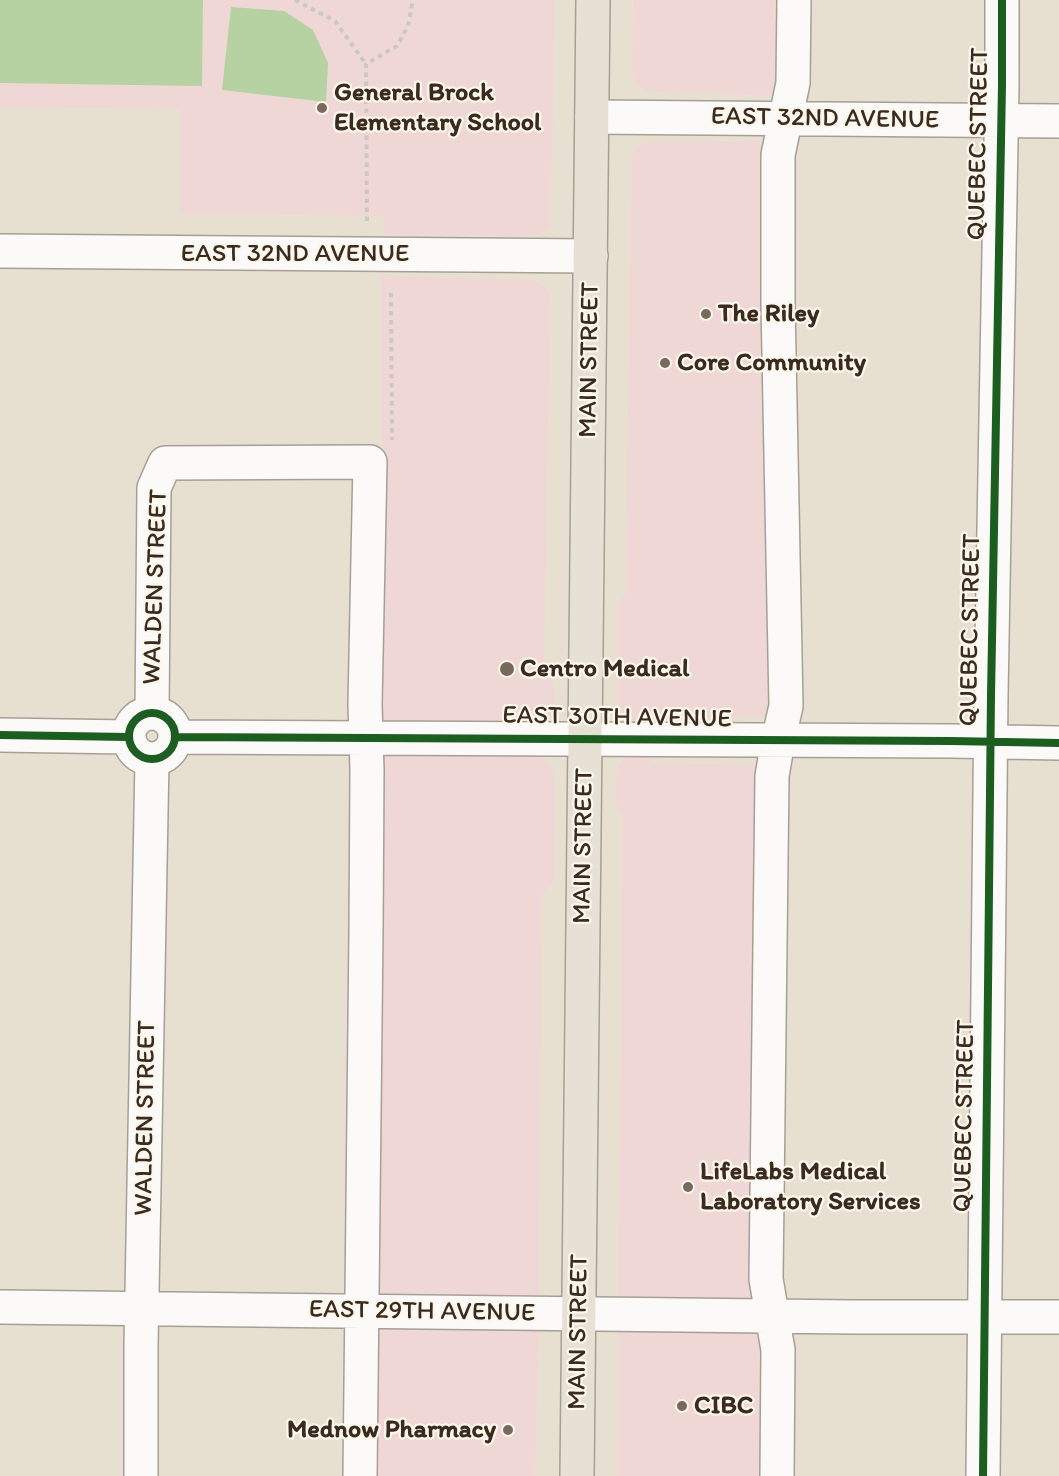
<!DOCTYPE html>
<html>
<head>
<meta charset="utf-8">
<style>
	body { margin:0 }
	canvas { display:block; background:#e7e0d1 }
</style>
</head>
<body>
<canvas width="1059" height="1476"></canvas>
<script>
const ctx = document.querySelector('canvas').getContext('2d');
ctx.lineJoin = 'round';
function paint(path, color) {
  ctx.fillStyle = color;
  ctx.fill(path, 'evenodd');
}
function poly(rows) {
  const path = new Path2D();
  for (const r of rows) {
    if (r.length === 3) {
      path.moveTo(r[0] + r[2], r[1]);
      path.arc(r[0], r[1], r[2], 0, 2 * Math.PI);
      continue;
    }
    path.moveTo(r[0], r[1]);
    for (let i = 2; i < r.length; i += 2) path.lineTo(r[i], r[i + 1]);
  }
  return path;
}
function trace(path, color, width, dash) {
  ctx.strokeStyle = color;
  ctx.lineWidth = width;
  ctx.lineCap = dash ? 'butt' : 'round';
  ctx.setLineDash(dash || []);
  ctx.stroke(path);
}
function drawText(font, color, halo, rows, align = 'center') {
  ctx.font = font + ' Itim,sans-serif';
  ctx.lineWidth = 4.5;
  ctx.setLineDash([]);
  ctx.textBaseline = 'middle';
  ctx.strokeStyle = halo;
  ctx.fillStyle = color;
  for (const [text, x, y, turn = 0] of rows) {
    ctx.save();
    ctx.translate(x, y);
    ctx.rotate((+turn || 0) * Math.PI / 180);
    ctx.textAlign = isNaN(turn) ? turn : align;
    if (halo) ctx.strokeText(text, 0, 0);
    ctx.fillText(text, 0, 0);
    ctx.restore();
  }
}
const built = poly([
	[0,0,554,0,553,114,550,221,549,227,540,234,534,236,384,234,384,216,180,214,180,109,0,107],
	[633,0,785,0,779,96,655,92,645,90,638,85,633,78,632,70],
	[761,140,774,159,777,706,769,717,670,717,661,724,636,723,629,721,624,717,620,712,617,701,617,603,625,595,632,156,638,147,646,142],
	[381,276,534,280,540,283,546,288,549,295,550,305,544,664,546,670,554,686,554,699,553,711,543,720,535,723,535,755,542,757,552,768,555,780,554,880,542,895,538,1359,535,1476,364,1476,374,531,382,449],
	[632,754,645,754,655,763,759,765,767,1343,766,1476,617,1476,623,814,615,804,617,769,620,762,626,757]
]);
const green = poly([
	[0,0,203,0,202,86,0,83],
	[231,7,284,11,313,30,328,63,326,102,222,90]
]);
const path = poly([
	[295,0,335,21,366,64],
	[367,221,366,64,397,46,408,26,413,0],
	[391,293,392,440]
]);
const minor = poly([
	[592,117,1059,121],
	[0,251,591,256],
	[152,736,23],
	[152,713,154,488,165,463,370,462,365,704,367,770,366,931,360,1476],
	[0,735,128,737],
	[175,737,951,741,1059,743],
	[0,1307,852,1317,1059,1317],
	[141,1476,141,1346,152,759],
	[777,1476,778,1350,766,1279,772,776,778,741,786,706,778,304,778,155,793,83,794,0],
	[983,1476,991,695,1002,85,1002,0]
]);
const major = poly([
	[577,1476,593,0]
]);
const cycleway = poly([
	[152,736,23],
	[0,735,128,737],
	[175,737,951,741,1059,743],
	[983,1476,991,695,1002,85,1002,0]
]);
const markers = [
	[322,108,6,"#776a5d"],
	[706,314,6,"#776a5d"],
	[665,363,6,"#776a5d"],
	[507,669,8,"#776a5d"],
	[688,1187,6,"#776a5d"],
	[682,1406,6,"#776a5d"],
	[508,1430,6,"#776a5d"]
];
const poiNames = [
	["General Brock",334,93],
	["Elementary School",334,123],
	["The Riley",718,314],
	["Core Community",677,363],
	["Centro Medical",520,669],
	["LifeLabs Medical",700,1172],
	["Laboratory Services",700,1202],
	["CIBC",694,1406],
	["Mednow Pharmacy",496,1430,"right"]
];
const streetNames = [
	["EAST 32ND AVENUE",825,119,1],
	["QUEBEC STREET",979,144,-89],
	["EAST 32ND AVENUE",295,254],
	["MAIN STREET",590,360,-89],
	["WALDEN STREET",156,587,-88],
	["QUEBEC STREET",971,630,-89],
	["EAST 30TH AVENUE",617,718,1],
	["MAIN STREET",584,846,-89],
	["QUEBEC STREET",965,1116,-89],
	["WALDEN STREET",146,1118,-89],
	["EAST 29TH AVENUE",422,1312,1],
	["MAIN STREET",579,1332,-89]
];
paint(built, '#efd7d5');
paint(green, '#b6d2a2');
trace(minor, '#a69f95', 36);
trace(major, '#a69f95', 36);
trace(path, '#cbc8c3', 4, [4.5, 4.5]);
trace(minor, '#fbfaf8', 33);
trace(major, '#e6e1d4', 33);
trace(cycleway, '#1b5e20', 8);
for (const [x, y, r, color] of markers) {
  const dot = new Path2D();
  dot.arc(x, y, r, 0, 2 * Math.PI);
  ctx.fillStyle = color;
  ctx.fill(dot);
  trace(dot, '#fbf7ec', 2);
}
drawText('bold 26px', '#3b2a1e', '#fbf7ec', poiNames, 'left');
drawText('26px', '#3b2a1e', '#fbf7ec', streetNames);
</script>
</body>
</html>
